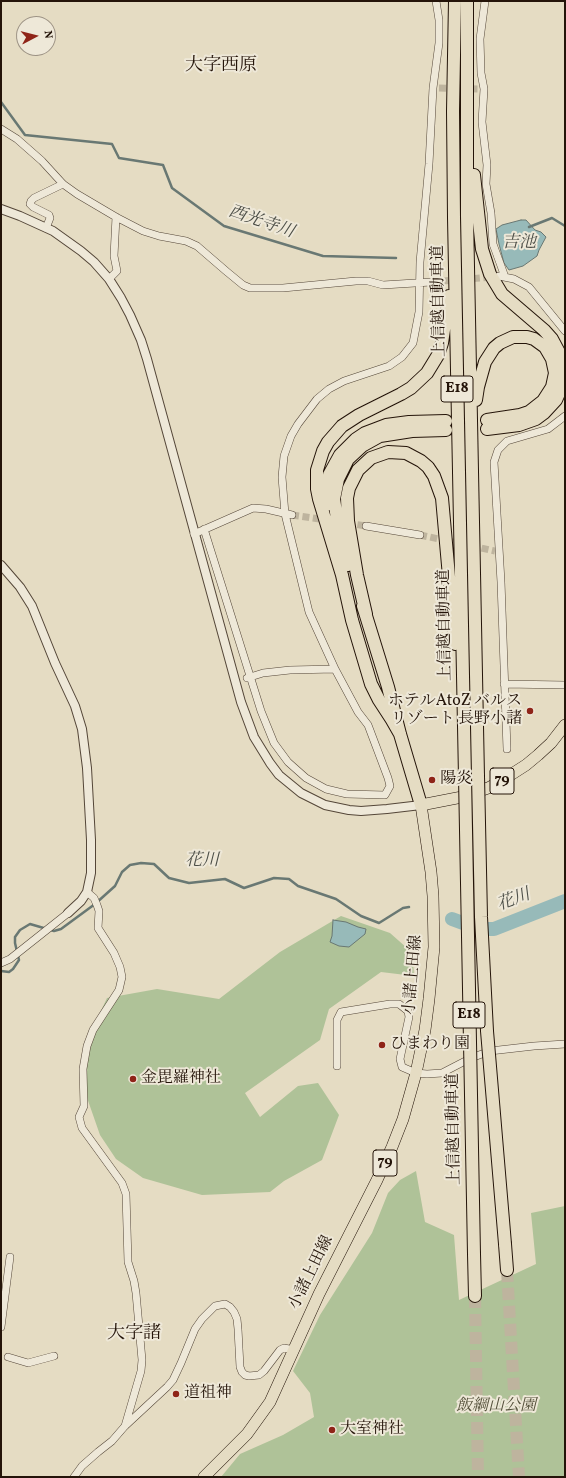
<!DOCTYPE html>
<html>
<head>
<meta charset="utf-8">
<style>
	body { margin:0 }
	#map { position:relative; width:566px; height:1478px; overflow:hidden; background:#e5dcc3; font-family:Vollkorn,serif }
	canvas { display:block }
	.frame { position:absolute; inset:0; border:2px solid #241409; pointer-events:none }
	.north { position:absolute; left:16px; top:16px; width:40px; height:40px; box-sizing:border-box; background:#eee8d8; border:1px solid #9d9385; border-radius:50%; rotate:83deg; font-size:11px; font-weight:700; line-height:16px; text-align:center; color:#241409 }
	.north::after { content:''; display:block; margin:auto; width:14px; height:18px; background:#8f2418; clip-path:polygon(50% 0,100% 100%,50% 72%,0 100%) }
</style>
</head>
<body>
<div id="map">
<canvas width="566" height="1478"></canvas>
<div class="frame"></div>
<div class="north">N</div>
</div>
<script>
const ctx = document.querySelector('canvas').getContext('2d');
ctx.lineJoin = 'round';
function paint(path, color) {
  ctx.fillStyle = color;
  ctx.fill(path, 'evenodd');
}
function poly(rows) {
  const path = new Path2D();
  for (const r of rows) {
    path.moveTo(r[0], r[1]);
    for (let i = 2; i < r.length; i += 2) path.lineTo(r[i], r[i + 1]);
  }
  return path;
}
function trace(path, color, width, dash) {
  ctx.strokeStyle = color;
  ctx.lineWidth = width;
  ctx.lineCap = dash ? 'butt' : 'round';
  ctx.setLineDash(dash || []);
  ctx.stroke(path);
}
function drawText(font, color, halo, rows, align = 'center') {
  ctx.font = font + ' Vollkorn,"Noto Serif JP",serif';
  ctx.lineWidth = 4;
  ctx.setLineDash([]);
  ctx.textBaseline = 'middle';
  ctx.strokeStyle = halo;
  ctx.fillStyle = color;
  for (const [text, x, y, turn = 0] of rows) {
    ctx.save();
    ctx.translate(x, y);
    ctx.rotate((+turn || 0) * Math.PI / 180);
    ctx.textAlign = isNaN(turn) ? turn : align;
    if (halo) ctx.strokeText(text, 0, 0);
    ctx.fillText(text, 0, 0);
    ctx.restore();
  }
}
const green = poly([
	[341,916,390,933,407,948,413,962,414,976,381,972,329,1009,320,1040,245,1093,260,1117,298,1086,318,1083,339,1115,322,1160,284,1181,270,1192,202,1195,143,1178,116,1159,100,1135,85,1092,83,1049,107,998,157,989,219,999,280,952],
	[416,1171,425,1222,454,1235,459,1300,536,1264,531,1213,565,1206,565,1477,221,1477,240,1454,283,1435,314,1417,310,1393,293,1371,320,1315,372,1233,388,1193,400,1180]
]);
const water = poly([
	[521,220,526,220,535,230,541,232,546,237,539,250,537,256,523,266,509,270,504,263,499,244,496,229,502,225,521,220],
	[333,920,346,922,358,927,366,929,365,934,349,947,339,946,330,942,332,936,333,920]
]);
const stream = poly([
	[1,102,25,135,112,144,119,158,163,165,172,188,224,226,323,256,396,258],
	[529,227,552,218,565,226],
	[1,971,9,972,13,969,19,960,15,943,15,937,20,930,30,924,54,931,61,929,95,904,115,886,122,872,130,865,141,863,154,864,169,878,189,883,225,879,244,888,274,878,289,879,298,886,336,899,361,916,379,923,403,908,409,907]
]);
const river = poly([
	[452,919,479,929,494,929,565,901]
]);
const minorTunnel = poly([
	[439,88,478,89],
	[431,282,493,277],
	[292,515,327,520],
	[347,523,366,526],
	[420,535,495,551]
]);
const motorwayTunnel = poly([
	[447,421,487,420],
	[448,430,487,429],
	[507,1270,519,1477],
	[475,1296,478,1477]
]);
const minor = poly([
	[485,1,480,39,481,73,484,89,482,122,487,165,486,184,491,213,493,244,505,277],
	[1,129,17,139,42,161,63,184,77,194,116,217,143,231,159,236,186,241,197,246,226,271,243,285,250,288,283,288,356,281,368,281,383,285,431,282],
	[46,228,50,218,49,215,33,207,30,204,31,201,34,198,63,184],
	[499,276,514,279,529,287,565,331],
	[109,279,117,271,114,256,116,217],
	[366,526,420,535],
	[204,529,261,711,274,743,288,762,306,778,326,789,347,794,385,795,390,786,388,778,368,725,358,712,335,669,309,612,285,514,282,477,284,456,291,436,298,424,317,399,329,389,344,381,389,366,402,357,413,343,419,312,420,262,429,164,433,88,439,43,439,20,436,1],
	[194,534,253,508,266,509,292,515],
	[247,678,263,673,290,670,335,669],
	[504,684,565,685],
	[507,749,501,582,494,462,498,450,507,441,548,429,565,416],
	[87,892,94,898,97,905,99,911,98,928,114,953,120,967,122,977,119,990,93,1030,87,1046,83,1069,84,1106,79,1117,82,1128,122,1183,126,1194,128,1262,134,1281,136,1293,142,1360,141,1371,125,1426],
	[1,963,10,959,68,913],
	[337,1066,337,1020,341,1012,390,1004,399,1004,408,1011,409,1017,400,1059,402,1067,416,1073,427,1074,442,1073,471,1058,490,1051,534,1046,565,1044],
	[1,1327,10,1257],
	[8,1357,28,1363,54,1356],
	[74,1477,82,1466,98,1452,112,1441,125,1426,167,1387,173,1380,181,1363,195,1329,202,1319,215,1306,225,1304,230,1307,234,1312,237,1319,238,1329,240,1367,242,1372,245,1375,249,1376,259,1375,264,1371,280,1350,284,1348,294,1350]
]);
const tertiary = poly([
	[1,209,20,216,53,231,81,251,94,262,109,279,121,298,130,315,141,340,147,359,241,702,254,737,270,763,279,775,301,793,325,805,349,810,361,811,387,809,421,805],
	[1,565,20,587,32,606,55,663,75,706,82,729,87,768,91,840,91,873,87,892,81,901,68,913]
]);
const primary = poly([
	[204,1477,247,1434,270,1402,319,1294,377,1180,392,1147,403,1119,416,1073,425,1030,429,999,434,947,433,896,431,872,421,805,462,797,488,788,501,781,526,765,538,755,551,743,565,725]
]);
const motorway = poly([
	[455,1,453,111,454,218,465,777],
	[467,1,467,216,478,776],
	[474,175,482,249,490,274,502,294,544,330,552,339,561,356,564,374,560,391,556,400,544,413,536,419,519,425,487,429],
	[476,400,478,387,485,362,494,348,500,343,513,337,527,337,534,339,545,347,552,359,555,373,552,387,543,401,529,412,520,415,487,420],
	[325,506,325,496,329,475,340,455,356,439,365,433,386,425,409,422,446,421],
	[348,565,339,532,334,499,338,479,348,459,362,446,380,436,412,431,446,430],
	[363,606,388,687,400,734,421,805],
	[366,614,357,575,348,521,347,498,349,488,358,470,371,458,388,452,406,453,421,461,428,467,434,476,442,498,455,644],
	[400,734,392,720,379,700,371,684,352,620,342,575,319,499,317,489,317,470,323,451,328,442,342,426,359,415,401,394,411,388,427,373,438,355,442,343,449,296],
	[505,1244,507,1270],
	[474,1254,475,1296]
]);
const motorwayBridge = poly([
	[478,776,481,917,487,1031,505,1244],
	[465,777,474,1254]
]);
const markers = [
	[530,711,4,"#8f2418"],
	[432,780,4,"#8f2418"],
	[382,1045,4,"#8f2418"],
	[133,1079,4,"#8f2418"],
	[176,1394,4,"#8f2418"],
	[332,1430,4,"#8f2418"]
];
const shields = [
	[457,389,32],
	[502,781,24],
	[469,1015,32],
	[385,1163,24]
];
const shieldNames = [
	["E18",457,389],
	["79",502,781],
	["E18",469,1015],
	["79",385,1163]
];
const streetNames = [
	["上信越自動車道",440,301,-91],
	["上信越自動車道",446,625,-91],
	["小諸上田線",414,975,-85],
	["上信越自動車道",455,1129,-91],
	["小諸上田線",312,1273,-64]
];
const poiNames = [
	["ホテルAtoZ バルス",522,702,"right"],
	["リゾート 長野小諸",522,720,"right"],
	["陽炎",440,780],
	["ひまわり園",390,1045],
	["金毘羅神社",141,1079],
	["道祖神",184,1394],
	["大室神社",340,1430]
];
const parkNames = [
	["飯綱山公園",496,1407]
];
const waterNames = [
	["西光寺川",261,223,19],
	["吉池",519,244],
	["花川",202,862],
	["花川",514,901,-21]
];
const quarterNames = [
	["大字西原",221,67],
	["大字諸",134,1335]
];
paint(green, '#afc298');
paint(water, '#97bab9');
trace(water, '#697873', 1);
trace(stream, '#697873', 2.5);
trace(river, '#97bab9', 14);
trace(minorTunnel, '#beb49e', 7, [7, 3.5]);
trace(motorwayTunnel, '#beb49e', 12, [12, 6]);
trace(minor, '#544638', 8);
trace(tertiary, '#544638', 10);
trace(primary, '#241409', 12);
trace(motorway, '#241409', 14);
trace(minor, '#eee8d8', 7);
trace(tertiary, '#eee8d8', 8);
trace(primary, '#e5dcc3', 11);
trace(motorway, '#e5dcc3', 12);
trace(motorwayBridge, '#241409', 14, []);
trace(motorwayBridge, '#e5dcc3', 12);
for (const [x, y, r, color] of markers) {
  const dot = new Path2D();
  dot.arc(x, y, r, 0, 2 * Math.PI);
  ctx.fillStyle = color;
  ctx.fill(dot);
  trace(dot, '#eee8d8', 1.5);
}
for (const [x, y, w] of shields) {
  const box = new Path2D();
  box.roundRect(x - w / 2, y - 13, w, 26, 3);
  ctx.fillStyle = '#eee8d8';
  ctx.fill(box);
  trace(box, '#241409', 1);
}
drawText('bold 15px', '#241409', null, shieldNames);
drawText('16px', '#241409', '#eee8d8', streetNames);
drawText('16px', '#241409', '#eee8d8', poiNames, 'left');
drawText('italic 16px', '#55513b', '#eee8d8', parkNames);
drawText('italic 17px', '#4c4e47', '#eee8d8', waterNames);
drawText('18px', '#241409', '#eee8d8', quarterNames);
</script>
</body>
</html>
